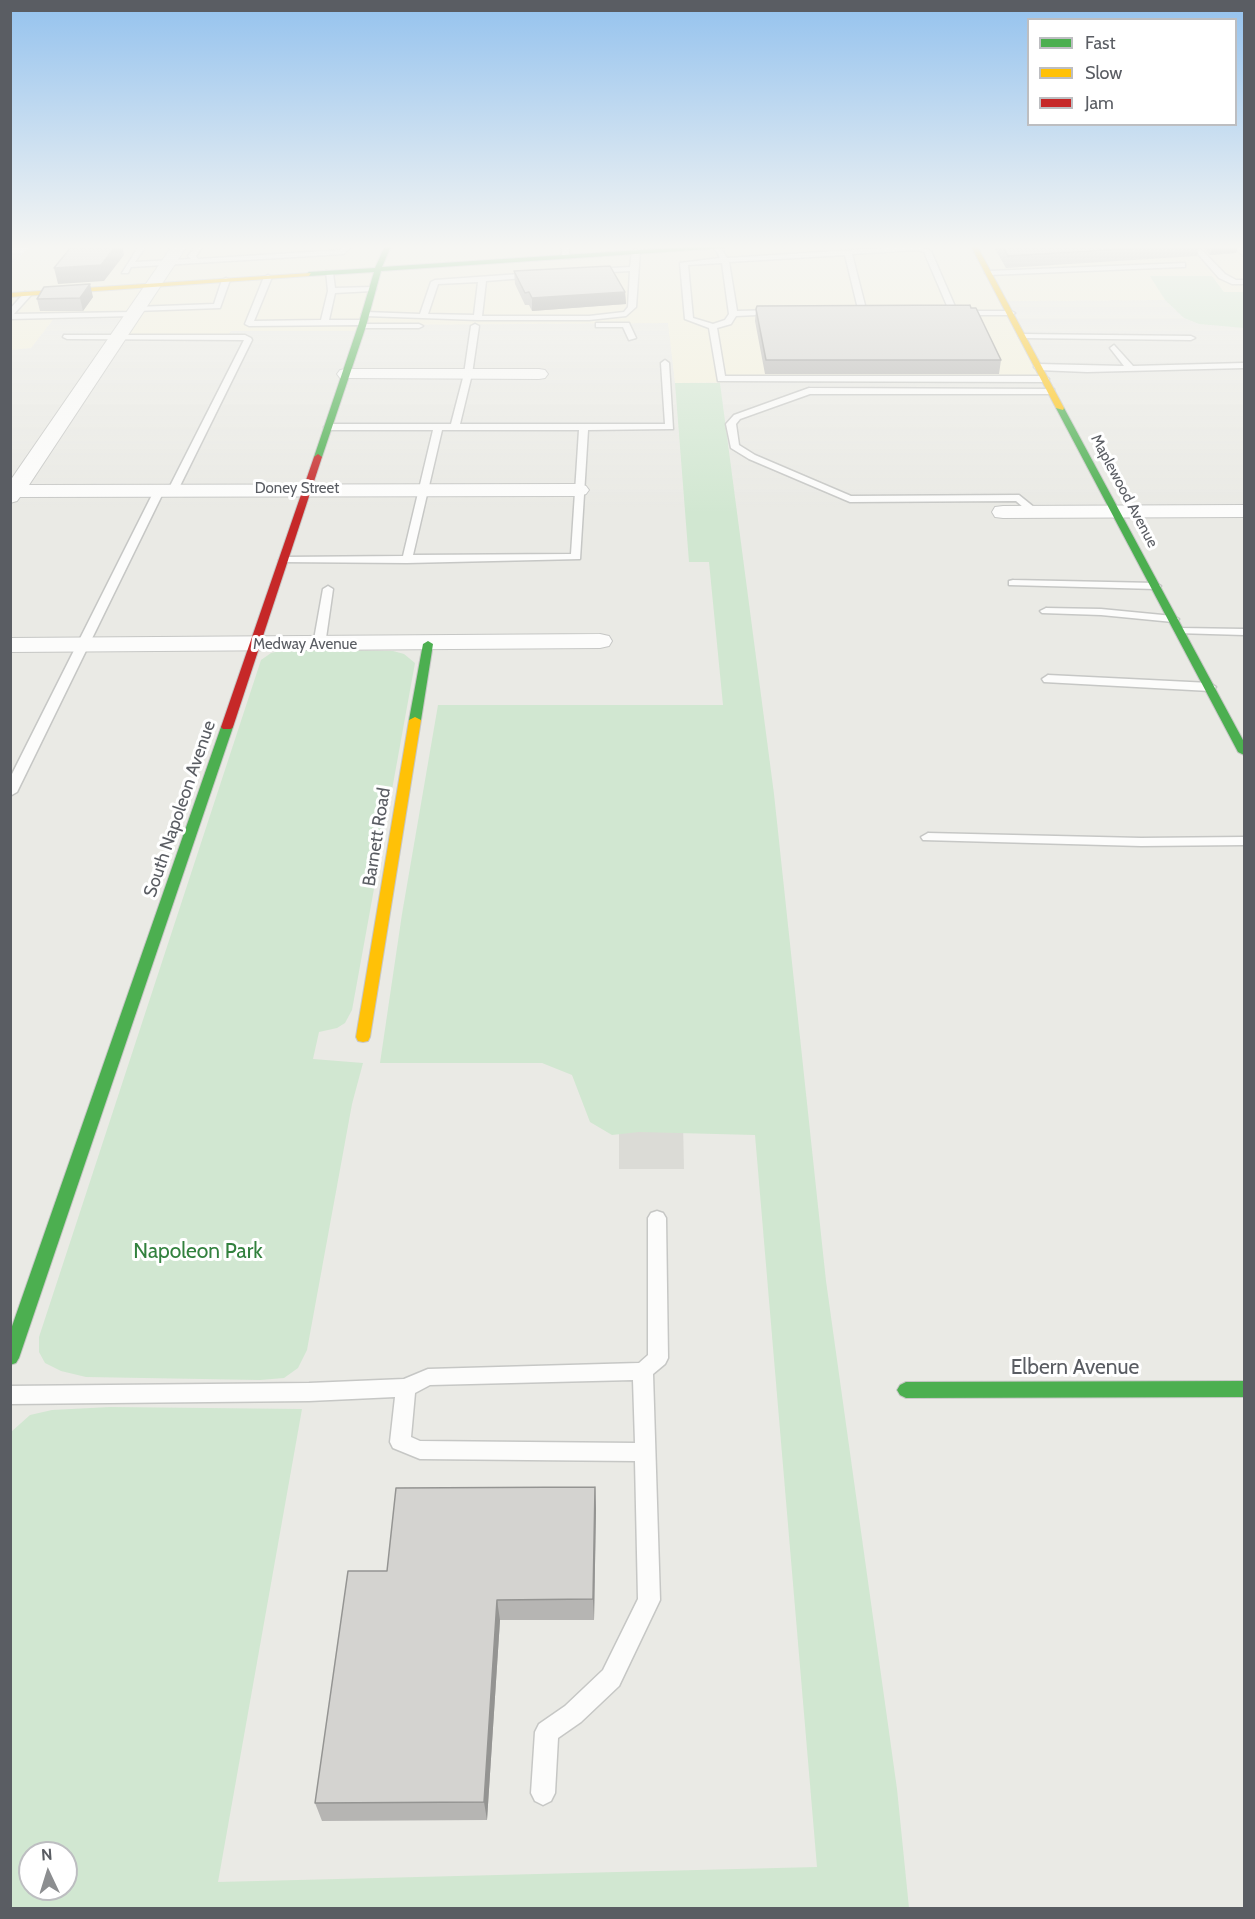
<!DOCTYPE html>
<html>
<head>
<meta charset="utf-8">
<style>
	body { margin:0 }
	#map { position:relative; width:1255px; height:1919px; overflow:hidden; background:#eaeae5; font-family:Cabin,sans-serif }
	canvas { display:block }
	.frame { position:absolute; inset:0; border:12px solid #5a5d63; pointer-events:none }
	.legend { position:absolute; left:1027px; top:18px; width:210px; height:108px; box-sizing:border-box; background:#fff; border:2px solid #bdbec1; margin:0; padding:8px 10px; list-style:none; font-size:18px; color:#5a5d63 }
	.legend li { display:flex; align-items:center; gap:12px; height:30px }
	.legend b { width:30px; border:2px solid #bdbec1 }
	.north { position:absolute; left:18px; top:1841px; width:60px; height:60px; box-sizing:border-box; background:#fff; border:2px solid #bdbec1; border-radius:50%; rotate:356deg; font-size:16px; font-weight:700; line-height:24px; text-align:center; color:#5a5d63 }
	.north::after { content:''; display:block; margin:auto; width:21px; height:27px; background:#8c8e90; clip-path:polygon(50% 0,100% 100%,50% 72%,0 100%) }
</style>
</head>
<body>
<div id="map">
<canvas width="1255" height="1919"></canvas>
<div class="frame"></div>
<ul class="legend">
<li><b style="height:8px;background:#4caf50"></b>Fast</li>
<li><b style="height:8px;background:#ffc107"></b>Slow</li>
<li><b style="height:8px;background:#c62828"></b>Jam</li>
</ul>
<div class="north">N</div>
</div>
<script>
const ctx = document.querySelector('canvas').getContext('2d');
ctx.lineJoin = 'round';
function paint(path, color) {
  ctx.fillStyle = color;
  ctx.fill(path, 'evenodd');
}
function poly(rows) {
  const path = new Path2D();
  for (const r of rows) {
    path.moveTo(r[0], r[1]);
    for (let i = 2; i < r.length; i += 2) path.lineTo(r[i], r[i + 1]);
  }
  return path;
}
function trace(path, color, width, dash) {
  ctx.strokeStyle = color;
  ctx.lineWidth = width;
  ctx.lineCap = dash ? 'butt' : 'round';
  ctx.setLineDash(dash || []);
  ctx.stroke(path);
}
function drawText(font, color, halo, rows, align = 'center') {
  ctx.font = font + ' Cabin,sans-serif';
  ctx.lineWidth = 6;
  ctx.setLineDash([]);
  ctx.textBaseline = 'middle';
  ctx.strokeStyle = halo;
  ctx.fillStyle = color;
  for (const [text, x, y, turn = 0] of rows) {
    ctx.save();
    ctx.translate(x, y);
    ctx.rotate((+turn || 0) * Math.PI / 180);
    ctx.textAlign = isNaN(turn) ? turn : align;
    if (halo) ctx.strokeText(text, 0, 0);
    ctx.fillText(text, 0, 0);
    ctx.restore();
  }
}
const commercial = poly([
	[30,246,1244,246,1244,292,1224,292,1212,276,1151,276,1165,300,1005,301,1045,379,675,383,668,323,360,325,358,331,231,331,226,337,117,336,128,317,55,317,31,348,11,350,10,266]
]);
const industrial = poly([
	[619,1121,683,1122,684,1169,619,1169]
]);
const green = poly([
	[1150,276,1212,276,1224,292,1244,292,1244,328,1199,324,1184,318,1165,300],
	[675,383,720,383,774,794,826,1281,897,1789,909,1908,11,1908,11,1432,30,1415,52,1410,110,1407,302,1409,218,1882,817,1867,755,1135,639,1132,612,1135,590,1122,572,1075,542,1063,380,1063,402,914,438,705,723,705,709,562,689,562],
	[30,1853,66,1853,66,1889,30,1889],
	[285,650,393,651,404,654,415,663,352,1010,345,1023,337,1028,319,1032,313,1059,363,1063,352,1104,307,1350,298,1368,284,1378,260,1380,86,1377,61,1371,45,1363,39,1352,39,1337,261,660,271,653]
]);
const lane = poly([
	[139,246,146,246,135,262,191,259,188,256,196,246,203,246,196,256,198,259,341,250,344,246,351,246,344,254,131,267,128,273,122,273,139,246],
	[562,246,569,246,569,258,562,256,562,246],
	[714,246,720,246,727,258,917,246,931,251,957,311,1011,311,1015,313,1011,315,951,315,924,252,917,250,852,254,867,313,863,315,859,313,845,255,729,262,737,311,777,310,781,312,777,314,736,316,731,324,717,328,725,376,1045,376,1049,379,1045,382,718,381,709,328,685,319,680,263,720,258,714,246],
	[722,263,729,314,725,320,713,324,693,318,688,265,722,263],
	[1191,246,1198,246,1225,274,1236,280,1244,280,1244,284,1232,284,1219,278,1191,246],
	[1232,246,1240,246,1244,250,1244,256,1232,246],
	[636,249,640,251,636,307,626,316,589,320,478,320,366,316,362,314,366,312,420,314,431,282,435,280,534,273,537,273,537,277,486,281,482,316,589,316,624,312,628,307,630,271,594,273,590,271,594,269,630,267,632,251,636,249],
	[478,282,474,315,428,314,438,284,478,282],
	[1185,263,1185,267,1182,267,989,275,985,273,989,271,1185,263],
	[326,271,333,273,335,288,372,287,376,289,372,291,335,293,329,320,366,320,366,324,419,324,423,326,419,328,359,328,359,325,249,326,245,324,264,277,268,275,272,277,254,321,321,320,328,291,326,271],
	[226,278,230,280,220,308,135,311,131,309,135,307,214,304,222,280,226,278],
	[25,292,32,294,14,314,132,312,136,314,132,316,10,319,10,309,25,292],
	[599,323,629,323,636,338,629,340,623,327,596,327,596,323,599,323],
	[475,324,479,326,472,374,460,424,665,424,661,363,665,360,669,363,673,429,588,430,580,559,407,563,280,562,279,560,284,557,403,556,433,430,329,430,324,427,329,424,451,424,464,374,471,326,475,324],
	[442,430,579,430,571,554,413,555,442,430],
	[1023,334,1191,336,1195,338,1191,340,1020,338,1019,336,1023,334],
	[64,335,245,335,251,338,252,340,177,492,168,490,244,340,67,339,63,337,64,335],
	[1114,345,1133,366,1244,363,1244,368,1087,372,1038,370,1034,367,1038,364,1124,366,1110,348,1114,345],
	[809,388,1054,389,1054,393,1051,394,810,394,740,419,736,424,739,445,755,455,851,496,1019,495,1040,512,1031,514,1016,501,850,502,749,459,731,448,726,424,734,415,809,388],
	[160,486,165,489,17,792,10,796,10,778,155,489,160,486],
	[1013,580,1156,583,1161,586,1156,589,1009,585,1009,581,1013,580],
	[328,586,333,589,325,645,319,648,313,645,323,589,328,586],
	[1046,608,1101,609,1173,616,1179,619,1173,622,1101,615,1042,613,1040,611,1046,608],
	[1180,628,1244,629,1244,635,1176,633,1176,629,1180,628],
	[1048,675,1210,683,1216,687,1210,691,1044,682,1042,679,1048,675],
	[928,833,1141,838,1244,837,1244,845,1141,846,923,840,921,837,928,833],
	[657,1211,663,1213,666,1218,668,1358,665,1364,653,1374,660,1600,619,1686,581,1722,558,1738,555,1793,551,1801,543,1805,535,1801,531,1793,535,1732,539,1724,565,1706,603,1670,638,1599,635,1461,420,1459,393,1448,390,1442,395,1397,309,1401,10,1404,10,1386,309,1383,404,1379,428,1369,639,1363,648,1355,648,1218,651,1213,657,1211],
	[633,1380,635,1443,420,1441,411,1437,415,1393,430,1385,633,1380]
]);
const street = poly([
	[172,246,187,246,29,485,579,484,586,486,589,490,586,494,579,496,20,497,17,501,10,503,10,481,172,246],
	[346,369,539,369,545,370,548,374,545,378,539,379,340,378,337,374,340,370,346,369],
	[1244,505,1244,517,1003,518,995,517,992,512,995,507,1003,506,1244,505],
	[600,634,609,636,612,641,609,646,600,648,10,652,10,638,600,634]
]);
const fast = poly([
	[385,246,391,246,382,267,701,246,728,246,725,248,381,271,366,326,322,457,315,459,314,457,358,326,374,272,309,276,306,274,309,272,375,268,385,246],
	[1057,406,1064,408,1244,742,1244,755,1238,752,1056,408,1057,406],
	[428,641,433,644,421,720,415,723,409,720,423,644,428,641],
	[227,724,233,727,19,1358,16,1363,10,1365,10,1332,221,727,227,724],
	[1244,1381,1244,1397,906,1398,900,1395,897,1390,900,1385,906,1382,1244,1381]
]);
const slow = poly([
	[971,246,977,246,1064,408,1063,410,1056,408,971,246],
	[311,273,309,276,10,297,10,293,311,273],
	[415,717,421,720,370,1037,368,1041,363,1042,358,1041,356,1037,409,720,415,717]
]);
const jam = poly([
	[318,454,322,457,233,727,231,729,223,729,221,727,314,457,318,454]
]);
const wall = poly([
	[995,246,1200,246,1197,256,1006,268,995,249],
	[1201,246,1238,246,1236,253,1210,255],
	[514,271,625,292,626,304,532,311,529,305,525,305,515,284],
	[93,297,83,311,40,311,37,299],
	[756,309,1001,360,999,374,765,374,755,321],
	[595,1487,596,1509,594,1620,500,1620,487,1820,322,1821,315,1803,387,1571]
]);
const shadedWall = poly([
	[116,246,122,246,124,255,104,281,58,284,54,268],
	[1213,246,1238,246,1236,253,1210,255],
	[90,284,93,297,83,311,80,298],
	[625,292,626,304,532,311,532,298],
	[595,1487,596,1509,594,1620,593,1599],
	[497,1600,500,1620,487,1820,484,1802]
]);
const building = poly([
	[72,246,116,246,101,265,54,268,72,246],
	[1002,246,1173,246,1008,256,1002,246],
	[610,266,625,292,532,298,529,292,525,293,514,271,610,266],
	[90,284,80,298,37,299,44,287,90,284],
	[970,305,971,308,976,308,1001,360,766,360,756,309,757,306,970,305],
	[595,1487,593,1599,497,1600,484,1802,315,1803,348,1571,387,1571,396,1488,595,1487]
]);
const farStreetnames = [
	["Doney Street",297,489],
	["Maplewood Avenue",1124,491,62],
	["Medway Avenue",305,645]
];
const streetNames = [
	["South Napoleon Avenue",180,809,-71],
	["Barnett Road",377,837,-81]
];
const nearParknames = [
	["Napoleon Park",198,1252]
];
const nearStreetnames = [
	["Elbern Avenue",1075,1368]
];
paint(commercial, '#f5f2dd');
paint(industrial, '#dbdbd6');
paint(green, '#d1e7d1');
trace(lane, '#c6c7c5', 3);
trace(street, '#c6c7c5', 2);
trace(fast, '#c7c7c6', 2);
trace(slow, '#c7c7c6', 2);
trace(jam, '#c7c7c6', 2);
paint(lane, '#fcfcfb');
paint(street, '#fcfcfb');
paint(fast, '#4caf50');
paint(slow, '#ffc107');
paint(jam, '#c62828');
paint(wall, '#b6b5b3');
paint(shadedWall, '#949492');
paint(building, '#d4d3d0');
trace(building, '#949492', 1.5);
const sky = ctx.createLinearGradient(0, 0, 0, 514);
sky.addColorStop(0, '#94c2ee');
sky.addColorStop(0.48, '#f6f6f3');
sky.addColorStop(1, '#f6f6f300');
ctx.fillStyle = sky;
ctx.fillRect(0, 0, 1255, 514);
drawText('15px', '#5a5d63', '#fff', farStreetnames);
drawText('18px', '#5a5d63', '#fff', streetNames);
drawText('21px', '#32813e', '#fff', nearParknames);
drawText('21px', '#5a5d63', '#fff', nearStreetnames);
</script>
</body>
</html>
